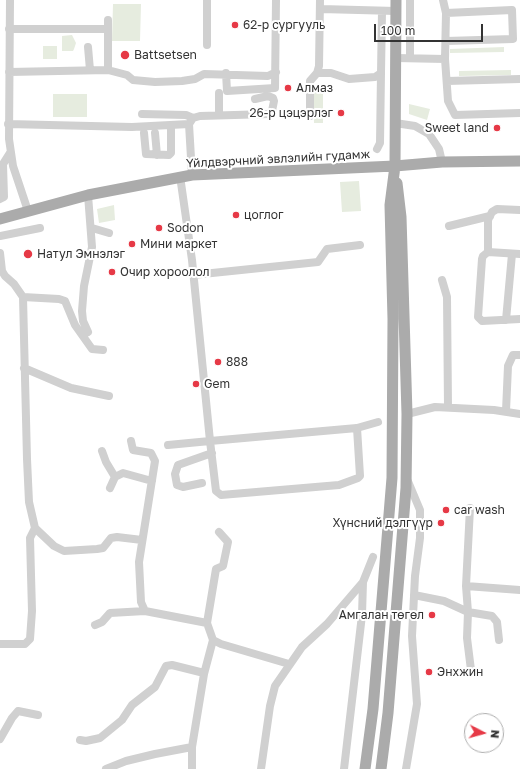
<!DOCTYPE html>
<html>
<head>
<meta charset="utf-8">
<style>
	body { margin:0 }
	#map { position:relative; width:520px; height:769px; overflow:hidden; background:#fff; font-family:"Golos Text",sans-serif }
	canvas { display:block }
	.north { position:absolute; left:464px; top:713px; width:40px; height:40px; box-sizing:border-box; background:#fff; border:1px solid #adadad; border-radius:50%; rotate:96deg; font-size:11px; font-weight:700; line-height:16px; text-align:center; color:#333 }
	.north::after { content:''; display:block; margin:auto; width:14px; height:18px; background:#e63946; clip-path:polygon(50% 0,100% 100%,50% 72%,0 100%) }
	.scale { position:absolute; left:374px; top:24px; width:109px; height:18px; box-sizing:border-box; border:2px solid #333; border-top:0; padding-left:5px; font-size:12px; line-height:14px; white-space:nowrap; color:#333; -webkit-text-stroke:3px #fff; paint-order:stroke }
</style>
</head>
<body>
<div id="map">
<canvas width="520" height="769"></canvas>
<div class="north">N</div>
<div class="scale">100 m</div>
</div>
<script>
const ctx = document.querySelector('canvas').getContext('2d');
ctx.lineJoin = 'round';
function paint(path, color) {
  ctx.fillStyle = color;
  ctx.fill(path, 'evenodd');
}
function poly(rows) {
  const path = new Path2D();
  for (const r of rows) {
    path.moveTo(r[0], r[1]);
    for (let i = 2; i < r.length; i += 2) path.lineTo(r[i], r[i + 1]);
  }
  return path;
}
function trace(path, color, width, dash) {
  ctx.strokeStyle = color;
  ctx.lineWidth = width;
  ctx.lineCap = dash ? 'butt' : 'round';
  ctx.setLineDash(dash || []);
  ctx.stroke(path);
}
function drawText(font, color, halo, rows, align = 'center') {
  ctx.font = font + ' "Golos Text",sans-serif';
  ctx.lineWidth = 4;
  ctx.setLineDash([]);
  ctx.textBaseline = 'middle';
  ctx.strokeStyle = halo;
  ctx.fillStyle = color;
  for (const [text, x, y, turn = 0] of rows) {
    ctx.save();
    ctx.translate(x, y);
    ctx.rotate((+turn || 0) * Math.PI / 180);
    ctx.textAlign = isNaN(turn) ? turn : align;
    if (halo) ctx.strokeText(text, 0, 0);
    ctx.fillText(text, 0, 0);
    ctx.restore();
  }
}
const green = poly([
	[113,4,141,4,140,41,112,41],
	[72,35,76,43,74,49,73,51,62,51,62,36],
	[43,46,57,46,57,59,43,59],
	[504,47,504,52,450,53,450,49],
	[511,70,511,75,459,76,459,71],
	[313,92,323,92,323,123,314,123],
	[53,94,87,94,87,117,53,117],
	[409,104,430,109,427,120,409,114],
	[359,181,361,211,342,212,340,182],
	[114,205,115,220,99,223,97,209]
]);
const minor = poly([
	[10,0,9,139,13,166,28,211],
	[443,0,446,13,445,59,448,101,455,115,520,113],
	[321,9,396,11],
	[9,29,108,29],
	[446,41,513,39,512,10,446,13],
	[207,45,207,0],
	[88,47,90,70],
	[396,58,445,59],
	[410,58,410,0],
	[108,70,108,20],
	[9,72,108,70,127,75,133,80,155,82,182,81,195,79,204,74,268,76,276,72],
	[226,73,227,91,275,88,276,0],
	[317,73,331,73,349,79,375,77,381,73,382,11],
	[447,81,520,79],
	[142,114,186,115,193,118],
	[219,115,219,93],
	[310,116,310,81,317,73,319,66,320,0],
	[395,123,415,126,429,134,439,149,442,162],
	[8,124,132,127,189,124],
	[144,133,146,154,169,155,171,153,171,126],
	[155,133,157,155],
	[377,149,380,143,381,73],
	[192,175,189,124,193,118,200,116,269,114,272,111,274,101,273,98,268,96,255,99],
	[0,199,4,197,3,164,10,153],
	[520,210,497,209,492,212,488,220,488,252,520,254],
	[449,226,490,216],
	[92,228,109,233],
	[0,236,40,228],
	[488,252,483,256,482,259,478,317,482,321,520,319],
	[0,253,2,271,5,276,14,284,23,297,27,459,29,502,35,528,54,546,64,551,97,549,103,548,111,538,117,537,142,540],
	[193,275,318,262,327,249,360,245],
	[442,280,447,297,448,407],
	[23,297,59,299,65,301,75,325,92,349,103,350],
	[506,320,512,254],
	[88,332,83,321,82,311,84,286,92,247,88,195],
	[24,368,71,388,109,396],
	[506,411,508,366,513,355,520,355],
	[407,414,435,407,494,410,520,414],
	[357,428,360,476,358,478,339,485,221,495,216,491,210,441,357,428,378,422],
	[131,441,133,450,151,453,155,461,139,562,141,602,145,611],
	[168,445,210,441,192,260,180,176],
	[102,451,106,462,115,477],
	[202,483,183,487,177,485,175,474,178,465,212,453],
	[110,488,115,477,123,473,152,481],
	[466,586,470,508],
	[414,595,444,601,468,612,492,616,497,622,499,640],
	[207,623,216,569,223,566,228,542,219,532],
	[95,625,102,622,110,613,145,611,207,623,213,640,221,644,289,664],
	[0,644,25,644,30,639,32,611,30,538,35,528],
	[471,670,467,638,468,612,466,586,520,590],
	[0,739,12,718,18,711,38,715],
	[80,740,86,741,100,738,122,720,132,705,155,687,166,666,172,665,204,673],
	[192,747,192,769],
	[106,769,126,761,155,754,192,747,204,674,213,640],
	[261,769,270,706,275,686,302,647,327,624,363,582,373,557],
	[344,769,362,615,363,582],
	[406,769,417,704,412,636,415,576,420,538,420,510,407,479]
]);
const major = poly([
	[0,219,88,195,192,175,395,166,442,162,520,161],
	[365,769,373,709,392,478,393,319,390,205,395,166,396,0],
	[381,769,388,713,406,488,407,414,401,217,397,183]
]);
const markers = [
	[235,25,4,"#e63946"],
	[125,55,5,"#e63946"],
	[288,88,4,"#e63946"],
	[341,113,4,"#e63946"],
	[497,128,4,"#e63946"],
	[236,215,4,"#e63946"],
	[159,228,4,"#e63946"],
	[132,244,4,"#e63946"],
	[28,254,5,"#e63946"],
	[112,272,4,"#e63946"],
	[218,362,4,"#e63946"],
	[196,384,4,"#e63946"],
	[446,510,4,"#e63946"],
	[441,523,4,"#e63946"],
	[432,615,4,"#e63946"],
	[429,672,4,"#e63946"]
];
const poiNames = [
	["62-р сургууль",243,25],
	["Battsetsen",134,55],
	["Алмаз",296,88],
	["26-р цэцэрлэг",333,113,"right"],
	["Sweet land",489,128,"right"],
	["цоглог",244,215],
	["Sodon",167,228],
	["Мини маркет",140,244],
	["Натул Эмнэлэг",37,254],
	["Очир хороолол",120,272],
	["888",226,362],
	["Gem",204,384],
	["car wash",454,510],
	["Хүнсний дэлгүүр",433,523,"right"],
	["Амгалан төгөл",424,615,"right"],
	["Энхжин",437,672]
];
const streetNames = [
	["Үйлдвэрчний эвлэлийн гудамж",278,159,-3]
];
paint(green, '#e6ecdf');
trace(minor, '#d0d0d0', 8);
trace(major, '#ababab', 11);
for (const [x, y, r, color] of markers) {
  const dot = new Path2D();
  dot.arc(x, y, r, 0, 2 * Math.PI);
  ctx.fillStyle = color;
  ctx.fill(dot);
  trace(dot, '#fff', 1.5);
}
drawText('12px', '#333', '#fff', poiNames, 'left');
drawText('12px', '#333', '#fff', streetNames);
</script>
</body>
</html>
